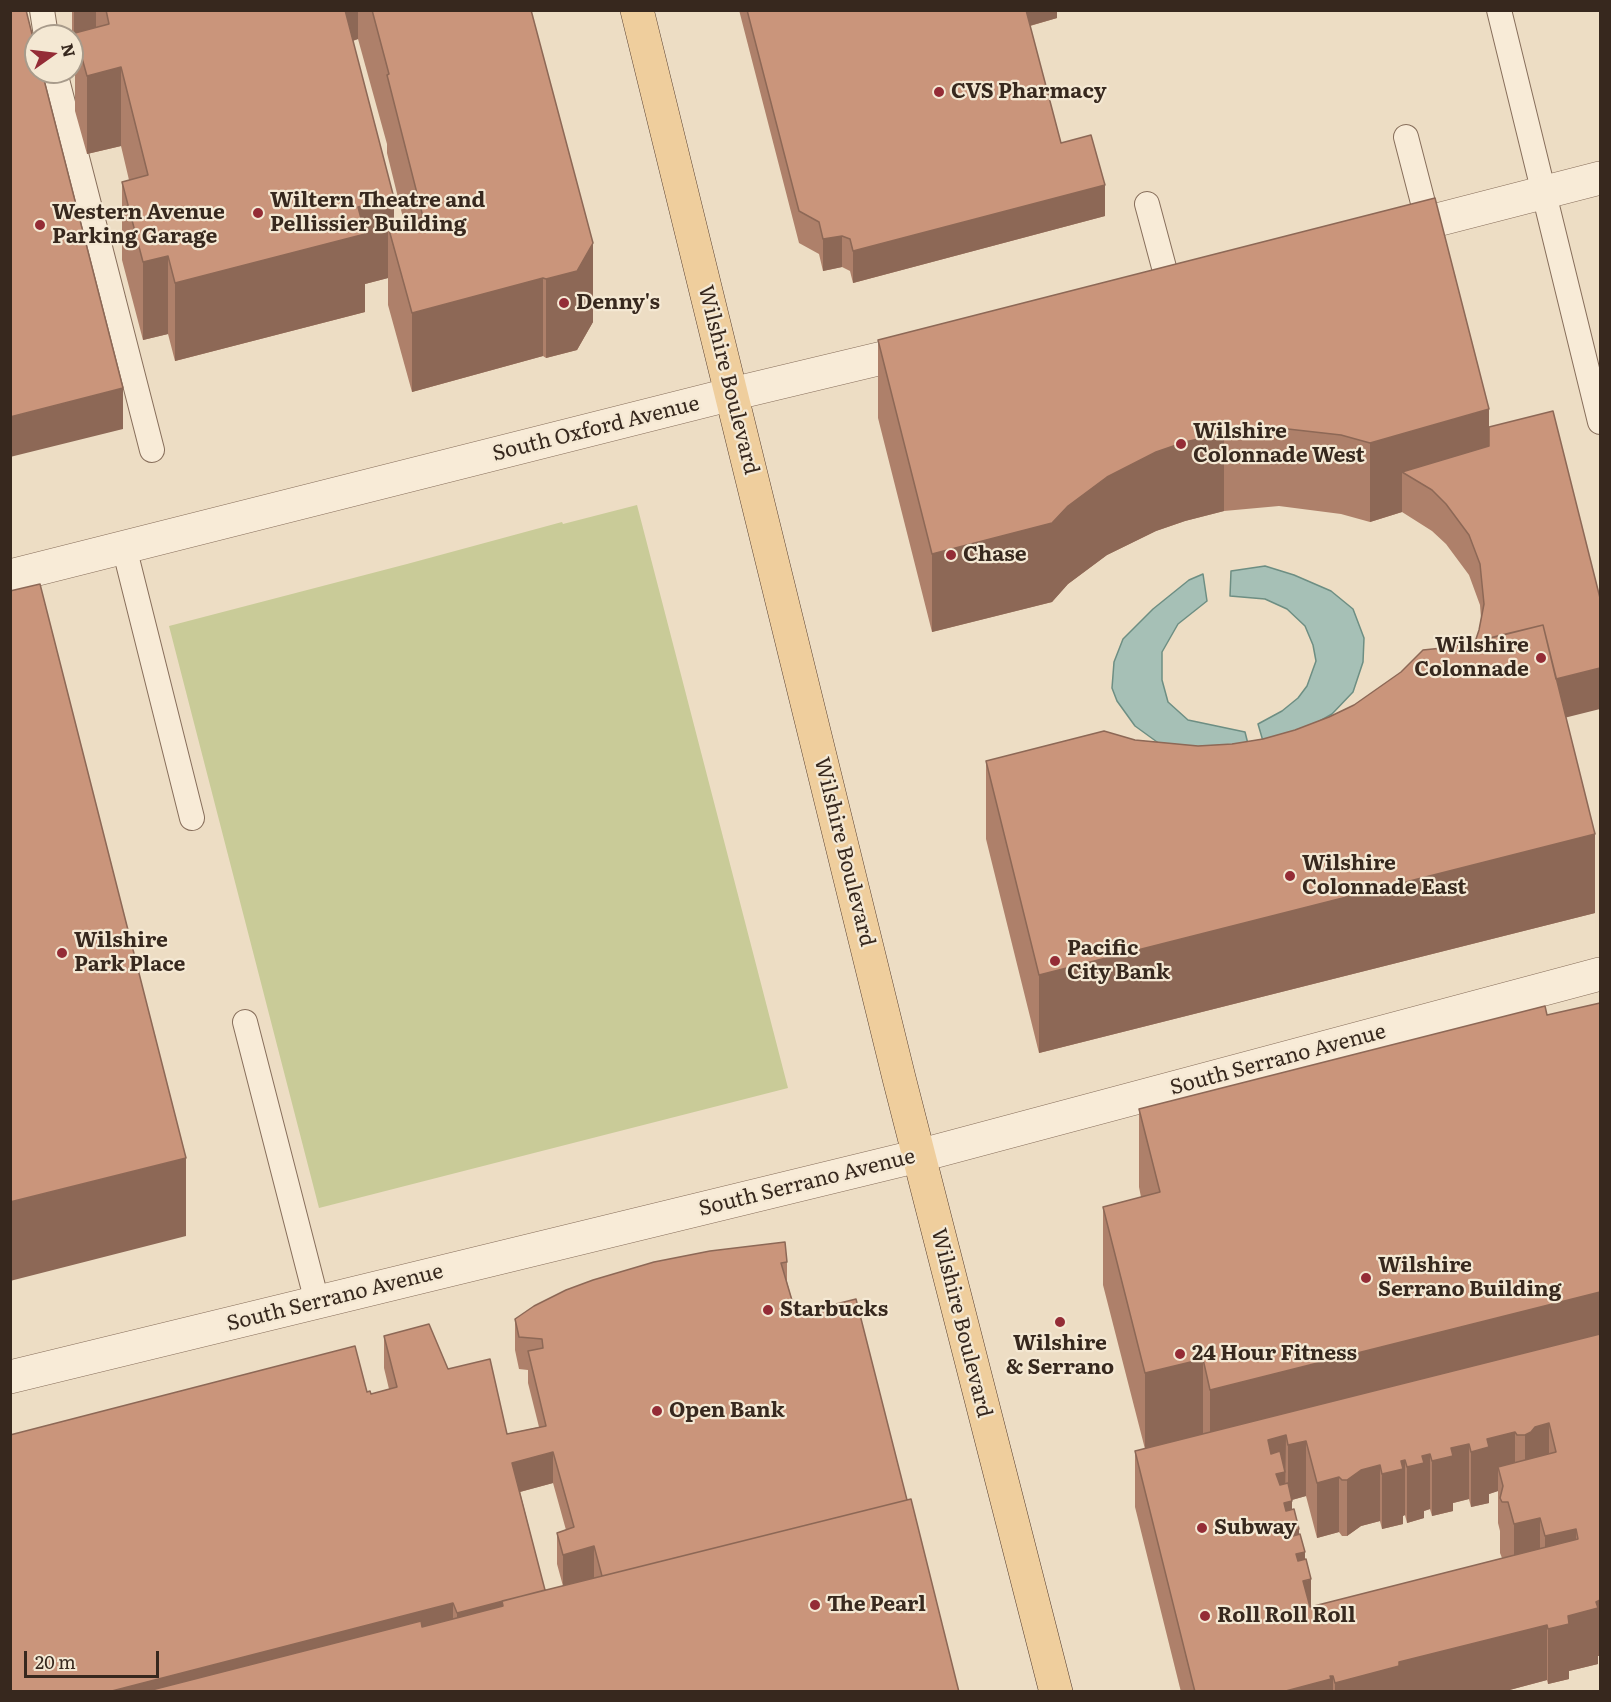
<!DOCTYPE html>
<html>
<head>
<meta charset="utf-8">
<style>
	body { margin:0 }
	#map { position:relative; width:1611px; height:1702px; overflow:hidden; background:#edddc4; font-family:Literata,serif }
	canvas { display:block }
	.frame { position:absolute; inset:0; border:12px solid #37281e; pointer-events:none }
	.north { position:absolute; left:24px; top:24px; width:60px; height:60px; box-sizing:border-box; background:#f4e8d3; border:2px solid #a89b8b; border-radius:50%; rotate:76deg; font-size:16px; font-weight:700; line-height:24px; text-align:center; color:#37281e }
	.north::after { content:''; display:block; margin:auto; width:21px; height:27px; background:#942c36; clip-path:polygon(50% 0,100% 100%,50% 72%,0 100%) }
	.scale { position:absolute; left:24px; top:1651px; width:135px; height:27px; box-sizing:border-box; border:3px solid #37281e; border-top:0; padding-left:8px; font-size:18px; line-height:21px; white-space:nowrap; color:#37281e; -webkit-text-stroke:4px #f4e8d3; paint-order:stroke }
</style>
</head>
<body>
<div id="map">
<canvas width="1611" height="1702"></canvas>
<div class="frame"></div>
<div class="north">N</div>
<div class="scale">20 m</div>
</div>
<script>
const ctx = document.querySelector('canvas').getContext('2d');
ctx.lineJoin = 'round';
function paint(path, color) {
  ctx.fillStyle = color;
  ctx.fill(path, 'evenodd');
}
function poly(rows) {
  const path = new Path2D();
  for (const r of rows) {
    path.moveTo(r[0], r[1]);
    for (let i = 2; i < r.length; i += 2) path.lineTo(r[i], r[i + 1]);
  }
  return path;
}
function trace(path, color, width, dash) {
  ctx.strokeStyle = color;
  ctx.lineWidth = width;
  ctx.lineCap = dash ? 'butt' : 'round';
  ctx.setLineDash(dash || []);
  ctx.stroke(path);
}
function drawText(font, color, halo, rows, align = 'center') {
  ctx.font = font + ' Literata,serif';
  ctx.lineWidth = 4.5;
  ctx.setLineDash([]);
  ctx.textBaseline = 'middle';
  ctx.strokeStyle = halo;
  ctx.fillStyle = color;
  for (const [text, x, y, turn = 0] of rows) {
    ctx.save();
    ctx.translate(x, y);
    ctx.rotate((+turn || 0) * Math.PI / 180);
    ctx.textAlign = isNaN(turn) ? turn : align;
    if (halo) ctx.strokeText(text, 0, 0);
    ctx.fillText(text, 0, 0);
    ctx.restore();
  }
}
const green = poly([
	[637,505,788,1088,319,1208,169,626,407,564,562,522,563,524]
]);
const water = poly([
	[1265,566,1294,575,1331,591,1353,609,1364,638,1363,662,1353,692,1332,714,1292,737,1265,748,1258,724,1282,711,1298,698,1307,686,1316,661,1313,645,1305,626,1287,609,1265,599,1230,596,1231,571,1265,566],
	[1203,574,1207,601,1178,624,1162,652,1162,680,1168,702,1188,720,1245,732,1249,748,1164,747,1135,726,1117,701,1112,688,1114,662,1123,639,1153,609,1189,580,1203,574]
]);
const lane = poly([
	[42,10,46,36],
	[1499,10,1600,422],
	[55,72,152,450],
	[1406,137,1428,222],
	[1147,204,1169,286],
	[124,547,192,818],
	[245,1022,317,1302]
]);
const street = poly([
	[1398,230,1600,178],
	[10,576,732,394,920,349],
	[10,1377,918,1156,1600,974]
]);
const primary = poly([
	[637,10,899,1078,1056,1692]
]);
const wall = poly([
	[72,10,531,10,593,322,577,350,546,358,543,356,412,392,388,305,388,278,365,284,365,312,175,361,168,334,143,340,122,260,122,182,129,180,121,146,87,154,75,111,75,55,74,56,72,47],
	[358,39,387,144,387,153,404,222,394,225,353,41],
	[739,10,1057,10,1057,18,1030,26,1061,143,1105,216,853,283,850,271,842,267,823,271,819,254,799,243],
	[878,340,1489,427,1566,717,1595,913,1039,1053,986,839,986,761,1135,740,1198,746,1232,744,1263,739,1295,730,1329,717,1354,705,1452,647,1475,642,1479,630,1481,618,1480,605,1469,575,1446,544,1432,531,1402,512,1370,522,1341,514,1279,506,1224,511,1185,521,1156,531,1107,555,1068,584,1052,602,932,632,878,418],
	[1600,1003,1600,1656,1598,1656,1598,1664,1569,1671,1569,1679,1548,1684,1547,1680,1502,1692,1181,1692,1135,1507,1135,1451,1145,1449,1103,1285,1103,1207,1141,1197,1139,1187,1139,1109],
	[1498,1491,1498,1523,1500,1531,1500,1553,1502,1558,1507,1557,1311,1607,1299,1534,1292,1510,1292,1500,1306,1496,1317,1538,1339,1532,1342,1536,1347,1536,1361,1526,1380,1521,1382,1529,1403,1524,1403,1516,1405,1515,1407,1523,1424,1518,1424,1511,1430,1509,1432,1516,1453,1511,1453,1503,1469,1499,1471,1507,1489,1503,1489,1494],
	[787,1262,787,1282,796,1314,907,1500,959,1692,10,1692,367,1392,371,1394,389,1389,384,1368,384,1336,448,1369,507,1434,539,1427,528,1383,528,1370,519,1369,515,1350,515,1319],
	[553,1483,566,1530,557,1533,557,1564,563,1586,545,1591,520,1492]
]);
const shadedWall = poly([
	[74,10,96,10,96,50,75,33,74,56],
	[334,10,358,10,358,39,334,46],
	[1022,10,1057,10,1057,18,1022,28],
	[121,67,121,146,87,154,87,76],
	[1105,185,1105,216,853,283,853,251],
	[394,198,394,249,388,226,388,278,365,284,365,312,175,361,175,283,358,207],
	[842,236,842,267,823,271,823,239],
	[593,243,593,322,577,350,546,358,546,279],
	[168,256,168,334,143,340,143,262],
	[543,278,543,356,412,392,412,313],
	[123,388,123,429,10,457,10,417],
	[1489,409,1489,487,1432,490,1402,472,1402,512,1370,522,1370,443],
	[1224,433,1224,511,1185,521,1156,531,1107,555,1068,584,1052,602,932,632,932,554,1068,506,1107,477,1156,452,1185,442],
	[1600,668,1600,709,1548,722,1548,681],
	[1595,834,1595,913,1039,1053,1039,975],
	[186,1158,186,1236,10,1281,10,1202],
	[1600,1292,1600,1370,1307,1444,1306,1441,1306,1496,1288,1501,1288,1445,1286,1435,1285,1503,1292,1501,1292,1531,1299,1529,1299,1553,1305,1552,1305,1581,1311,1579,1311,1635,1303,1637,1303,1608,1296,1610,1296,1585,1291,1586,1291,1556,1284,1558,1284,1528,1276,1529,1276,1493,1268,1495,1268,1454,1210,1468,1210,1390],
	[1203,1359,1203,1437,1145,1451,1145,1373],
	[1549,1423,1549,1479,1525,1490,1525,1435,1535,1427],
	[1515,1432,1515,1487,1503,1486,1498,1467,1498,1491,1489,1494,1489,1503,1471,1507,1471,1452,1487,1439],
	[1469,1444,1469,1499,1453,1503,1453,1511,1432,1516,1432,1461,1451,1448],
	[553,1452,553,1483,512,1494,512,1463],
	[1430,1454,1430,1509,1424,1511,1424,1518,1407,1523,1407,1467,1422,1456],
	[1405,1460,1405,1515,1403,1516,1403,1524,1382,1529,1382,1474,1401,1461],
	[1380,1465,1380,1521,1361,1526,1347,1536,1347,1480,1361,1470],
	[1339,1477,1339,1532,1317,1538,1317,1483],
	[1540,1518,1540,1573,1514,1580,1514,1524],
	[1576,1529,1576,1584,1545,1592,1545,1536],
	[594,1546,594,1578,563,1586,563,1555],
	[545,1590,503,1606,502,1601,502,1633,457,1644,457,1613],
	[1600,1600,1600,1656,1598,1656,1598,1664,1569,1671,1569,1679,1548,1684,1548,1629,1568,1616],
	[453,1603,453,1635,232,1692,108,1692],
	[1547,1625,1547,1680,1502,1692,1335,1692,1335,1683,1399,1662],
	[1330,1676,1333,1676,1333,1692,1282,1692]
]);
const building = poly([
	[10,10,26,10,36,50,36,72,42,72,123,388,10,417,10,10],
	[106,10,345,10,394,198,358,207,365,234,175,283,168,256,143,262,122,182,148,175,121,67,87,76,75,33,109,24,106,10],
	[372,10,531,10,593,243,577,271,546,279,543,278,412,313,388,226,423,217,387,75,389,74,372,10],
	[747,10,1026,10,1061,143,1091,135,1105,185,853,251,850,239,842,236,823,239,819,222,799,211,747,10],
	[1435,198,1489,409,1370,443,1341,435,1279,428,1224,433,1185,442,1156,452,1107,477,1068,506,1052,523,932,554,878,340,1435,198],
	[1553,411,1600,598,1600,668,1556,679,1543,625,1475,642,1479,630,1484,604,1480,564,1469,535,1446,504,1432,490,1402,472,1489,446,1489,427,1553,411],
	[40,584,186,1158,10,1202,10,591,40,584],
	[1543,625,1595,834,1039,975,986,761,1104,731,1135,740,1198,746,1232,744,1263,739,1295,730,1329,717,1354,705,1401,672,1423,650,1452,647,1543,625],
	[1600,1003,1600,1292,1210,1390,1203,1359,1145,1373,1103,1207,1160,1192,1139,1109,1545,1006,1547,1015,1600,1003],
	[785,1242,787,1262,781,1263,796,1314,856,1299,907,1500,602,1576,594,1546,563,1555,557,1533,574,1527,553,1452,512,1463,545,1590,457,1613,453,1603,108,1692,10,1692,10,1435,355,1346,367,1392,370,1391,371,1394,397,1387,384,1336,429,1324,448,1369,490,1359,507,1434,546,1426,528,1351,543,1348,542,1339,519,1337,515,1319,534,1306,566,1290,593,1280,654,1262,710,1251,785,1242],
	[1600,1334,1600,1600,1596,1602,1598,1608,1568,1616,1569,1624,1548,1629,1547,1625,1399,1662,1399,1666,1335,1683,1333,1676,1330,1676,1331,1679,1282,1692,1195,1692,1135,1451,1600,1334],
	[1549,1423,1556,1452,1498,1467,1503,1486,1500,1498,1502,1502,1508,1502,1514,1524,1540,1518,1545,1536,1576,1529,1578,1539,1310,1607,1303,1581,1311,1579,1306,1559,1298,1561,1296,1554,1305,1552,1300,1534,1293,1536,1291,1531,1299,1529,1294,1509,1286,1511,1284,1503,1292,1501,1288,1483,1280,1485,1276,1474,1285,1472,1280,1451,1271,1454,1268,1440,1286,1435,1288,1445,1306,1441,1317,1483,1339,1477,1342,1480,1347,1480,1361,1470,1380,1465,1382,1474,1403,1469,1401,1461,1405,1460,1407,1467,1424,1463,1422,1456,1430,1454,1432,1461,1453,1456,1451,1448,1469,1444,1471,1452,1489,1447,1487,1439,1515,1432,1517,1435,1525,1435,1531,1432,1535,1427,1549,1423],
	[911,1499,959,1692,144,1692,421,1621,422,1627,503,1606,502,1601,911,1499]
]);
const markers = [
	[939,92,6,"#942c36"],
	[258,213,6,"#942c36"],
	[40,225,6,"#942c36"],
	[564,303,6,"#942c36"],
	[1181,444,6,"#942c36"],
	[951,555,6,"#942c36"],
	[1541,658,6,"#942c36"],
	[1290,876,6,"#942c36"],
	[62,953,6,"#942c36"],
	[1055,961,6,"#942c36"],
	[1366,1278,6,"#942c36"],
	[768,1310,6,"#942c36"],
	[1060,1322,6,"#942c36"],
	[1180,1354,6,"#942c36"],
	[657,1411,6,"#942c36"],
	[1202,1528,6,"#942c36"],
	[815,1605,6,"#942c36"],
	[1205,1616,6,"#942c36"]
];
const poiNames = [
	["CVS Pharmacy",951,92],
	["Wiltern Theatre and",270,201],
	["Pellissier Building",270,225],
	["Western Avenue",52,213],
	["Parking Garage",52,237],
	["Denny's",576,303],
	["Wilshire",1193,432],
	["Colonnade West",1193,456],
	["Chase",963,555],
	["Wilshire",1529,646,"right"],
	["Colonnade",1529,670,"right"],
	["Wilshire",1302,864],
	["Colonnade East",1302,888],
	["Wilshire",74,941],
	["Park Place",74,965],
	["Pacific",1067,949],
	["City Bank",1067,973],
	["Wilshire",1378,1266],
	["Serrano Building",1378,1290],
	["Starbucks",780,1310],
	["Wilshire",1060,1344,"center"],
	["& Serrano",1060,1368,"center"],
	["24 Hour Fitness",1192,1354],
	["Open Bank",669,1411],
	["Subway",1214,1528],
	["The Pearl",827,1605],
	["Roll Roll Roll",1217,1616]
];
const streetNames = [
	["Wilshire Boulevard",728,380,76],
	["South Oxford Avenue",596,429,-14],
	["Wilshire Boulevard",844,852,76],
	["South Serrano Avenue",1278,1060,-15],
	["South Serrano Avenue",807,1183,-14],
	["South Serrano Avenue",335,1298,-14],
	["Wilshire Boulevard",961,1323,76]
];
paint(green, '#c9cb98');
paint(water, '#a6c0b6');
trace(water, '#6d8e83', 1.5);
trace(lane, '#876e5b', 26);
trace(street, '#876e5b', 34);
trace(primary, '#553d2f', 34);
trace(lane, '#f8ebd7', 24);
trace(street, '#f8ebd7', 33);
trace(primary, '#efce9d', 33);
paint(wall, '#ae806a');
paint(shadedWall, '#8d6856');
paint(building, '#ca957b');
trace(building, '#8d6856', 1.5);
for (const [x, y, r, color] of markers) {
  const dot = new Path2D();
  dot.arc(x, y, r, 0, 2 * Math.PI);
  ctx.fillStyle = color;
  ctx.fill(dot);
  trace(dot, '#f4e8d3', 2);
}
drawText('bold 21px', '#37281e', '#f4e8d3', poiNames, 'left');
drawText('21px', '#37281e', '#f4e8d3', streetNames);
</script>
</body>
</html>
